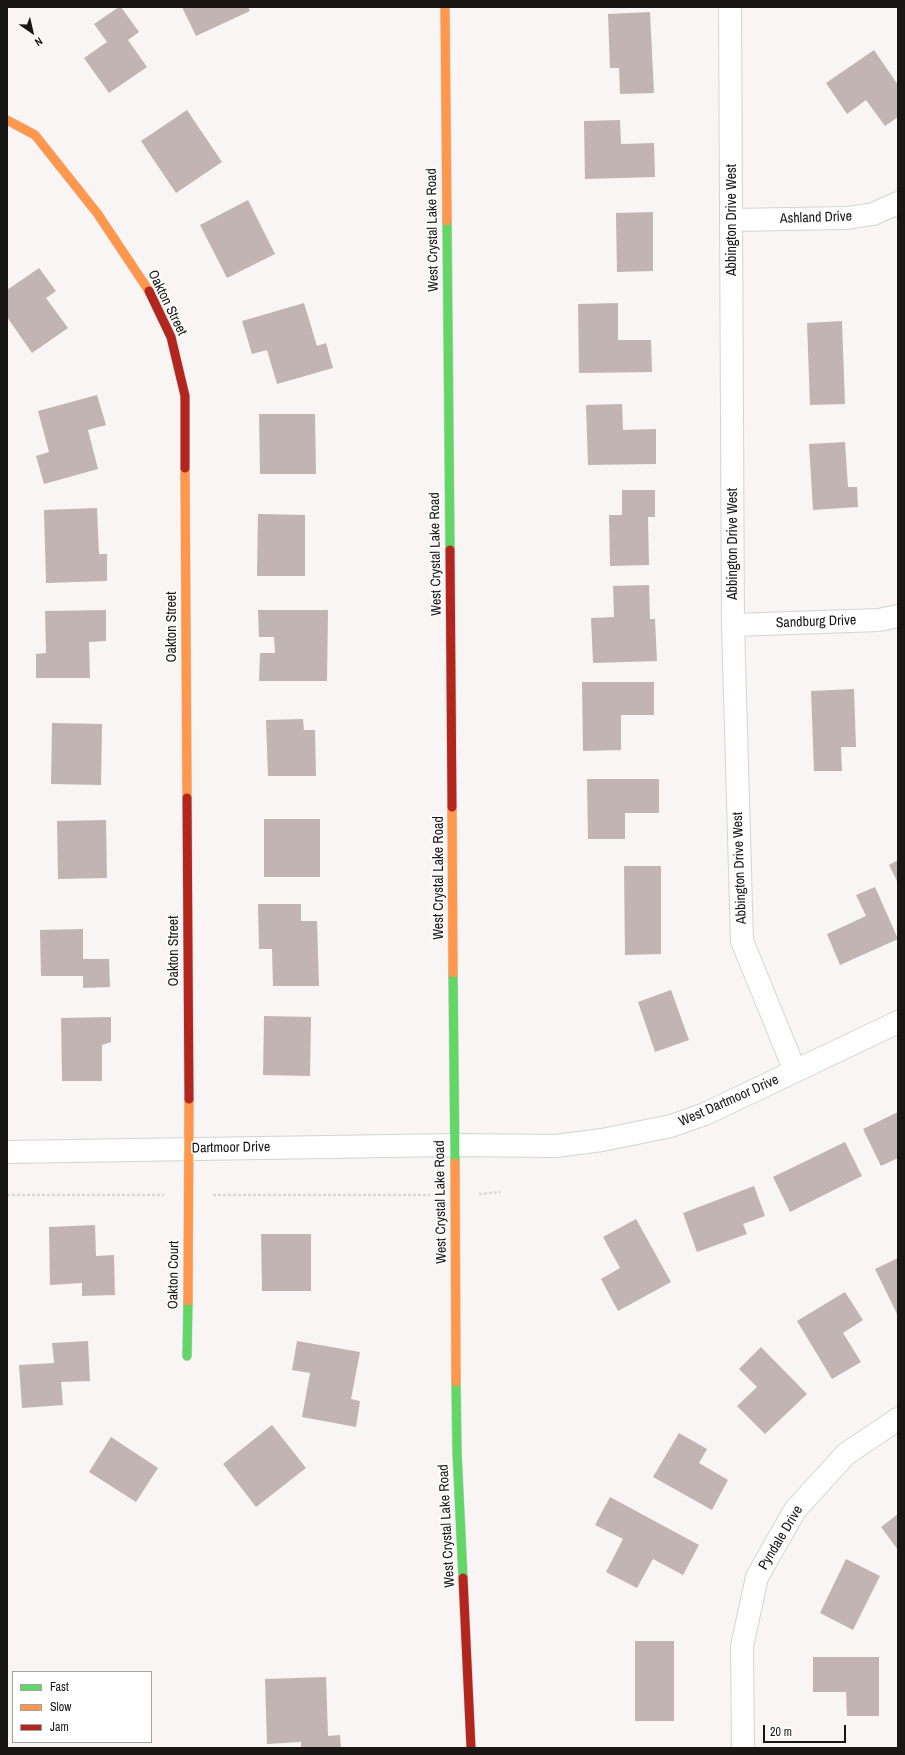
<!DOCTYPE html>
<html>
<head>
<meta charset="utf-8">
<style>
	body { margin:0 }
	#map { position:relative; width:905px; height:1755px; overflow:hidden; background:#f9f5f5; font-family:"Archivo Narrow",sans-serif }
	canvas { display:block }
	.frame { position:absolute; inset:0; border:8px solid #191616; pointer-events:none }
	.legend { position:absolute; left:12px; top:1671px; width:140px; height:72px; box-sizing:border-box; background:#fff; border:1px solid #a3a2a2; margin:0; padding:5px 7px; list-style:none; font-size:12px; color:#191616 }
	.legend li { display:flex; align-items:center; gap:8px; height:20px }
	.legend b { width:20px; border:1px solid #a3a2a2 }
	.north { position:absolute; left:12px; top:12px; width:40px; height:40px; -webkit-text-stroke:3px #fff; paint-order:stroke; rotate:146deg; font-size:11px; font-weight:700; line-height:16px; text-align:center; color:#191616 }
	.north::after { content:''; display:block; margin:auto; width:14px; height:18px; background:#191616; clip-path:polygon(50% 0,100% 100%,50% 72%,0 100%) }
	.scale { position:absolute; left:763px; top:1725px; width:83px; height:18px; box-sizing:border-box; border:2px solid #191616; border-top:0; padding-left:5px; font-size:12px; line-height:14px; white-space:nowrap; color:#191616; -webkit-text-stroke:3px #fff; paint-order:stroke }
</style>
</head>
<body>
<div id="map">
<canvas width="905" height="1755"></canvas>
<div class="frame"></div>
<ul class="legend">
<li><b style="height:5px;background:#63d668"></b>Fast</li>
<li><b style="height:5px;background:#ff974d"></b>Slow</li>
<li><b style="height:5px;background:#b3261e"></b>Jam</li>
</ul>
<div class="north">N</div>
<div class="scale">20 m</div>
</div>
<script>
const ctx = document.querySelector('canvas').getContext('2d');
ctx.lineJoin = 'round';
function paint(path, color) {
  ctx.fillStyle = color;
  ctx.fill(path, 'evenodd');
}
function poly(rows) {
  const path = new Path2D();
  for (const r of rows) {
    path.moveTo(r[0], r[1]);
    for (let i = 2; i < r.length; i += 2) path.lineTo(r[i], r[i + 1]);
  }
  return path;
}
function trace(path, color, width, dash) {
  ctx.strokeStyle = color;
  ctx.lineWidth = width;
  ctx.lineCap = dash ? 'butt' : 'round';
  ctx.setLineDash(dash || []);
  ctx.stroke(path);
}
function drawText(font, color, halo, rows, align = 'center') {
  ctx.font = font + ' "Archivo Narrow",sans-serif';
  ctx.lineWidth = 3;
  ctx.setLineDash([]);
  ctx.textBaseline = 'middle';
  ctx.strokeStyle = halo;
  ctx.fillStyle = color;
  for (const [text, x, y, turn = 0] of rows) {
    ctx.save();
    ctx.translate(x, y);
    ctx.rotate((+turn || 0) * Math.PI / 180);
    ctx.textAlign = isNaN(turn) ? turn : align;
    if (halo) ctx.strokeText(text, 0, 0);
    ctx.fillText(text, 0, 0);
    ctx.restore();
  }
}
const building = poly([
	[119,7,121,7,139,32,128,40,147,67,109,93,84,58,107,42,94,24],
	[182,7,248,7,250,11,196,36],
	[650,12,654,93,620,94,619,68,610,68,608,14],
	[874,50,898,85,898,117,885,126,866,100,847,114,826,83],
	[187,110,222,162,176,193,141,141],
	[620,120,621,144,654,143,655,177,585,179,584,121],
	[248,200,275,254,227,278,200,225],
	[653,212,653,271,617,272,616,213],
	[39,268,56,291,46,298,68,328,32,353,7,317,7,290],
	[304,303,317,346,326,343,333,368,277,384,267,350,252,354,242,321],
	[618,303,618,340,651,340,652,372,579,373,578,304],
	[842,321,845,404,810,405,807,323],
	[97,395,106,425,88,430,98,469,44,484,36,456,49,452,38,411],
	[622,404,623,430,656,429,656,464,588,465,586,405],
	[259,414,315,414,316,474,260,474],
	[845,442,848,487,857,487,858,507,813,510,809,444],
	[622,490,655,490,655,517,648,517,649,565,610,566,609,515,622,515],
	[97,508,99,554,107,554,107,581,46,583,44,510],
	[258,514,305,515,305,576,257,576],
	[649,585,650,619,655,619,657,661,593,663,591,618,614,617,613,586],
	[106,610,106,641,89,642,90,678,36,678,36,654,46,653,45,611],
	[258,610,328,610,327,681,259,681,260,653,275,653,274,637,259,637],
	[582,682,654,682,654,715,621,715,621,750,583,751],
	[854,689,856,747,841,747,842,771,814,771,811,691],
	[303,719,304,730,315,730,316,776,268,776,266,720],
	[52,723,102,724,101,785,51,784],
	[587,779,659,779,659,813,625,813,625,839,588,839],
	[264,819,320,819,320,877,264,877],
	[106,820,107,878,58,879,57,821],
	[898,860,898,883,889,865],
	[624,866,661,866,661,954,625,955],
	[875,887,898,939,840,965,827,934,866,916,856,895],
	[258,904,301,904,301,921,317,921,319,986,273,986,272,949,259,949],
	[83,929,83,959,109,959,110,987,83,988,83,976,41,976,40,930],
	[671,990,689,1040,655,1052,638,1002],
	[264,1016,311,1017,310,1076,263,1075],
	[111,1017,111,1042,102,1045,102,1081,62,1081,61,1018],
	[898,1112,898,1158,881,1166,863,1129],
	[845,1142,862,1176,790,1212,773,1177],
	[754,1186,765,1216,743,1224,747,1234,697,1252,683,1213],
	[636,1219,671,1282,618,1311,601,1279,620,1268,603,1237],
	[95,1225,96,1256,114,1255,115,1295,82,1296,82,1283,50,1285,49,1227],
	[261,1234,311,1234,311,1291,262,1291],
	[898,1258,898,1316,875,1269],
	[845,1292,863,1320,843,1333,861,1362,832,1379,797,1321],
	[88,1341,90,1381,61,1382,63,1405,22,1408,19,1365,54,1363,52,1343],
	[297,1341,360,1352,351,1399,360,1401,356,1427,302,1417,310,1373,292,1370],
	[761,1347,807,1394,765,1434,737,1406,757,1387,739,1369],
	[272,1425,306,1468,256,1507,223,1464],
	[679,1433,707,1449,699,1463,728,1480,712,1510,653,1477],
	[111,1437,158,1468,136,1502,89,1472],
	[610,1497,699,1545,683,1575,653,1559,637,1588,606,1572,623,1539,595,1525],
	[898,1514,898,1550,881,1527],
	[846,1559,880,1576,853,1630,820,1613],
	[635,1641,674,1641,674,1721,635,1721],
	[813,1657,879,1657,879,1716,847,1716,846,1692,813,1692],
	[326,1677,328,1736,340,1735,341,1748,301,1748,301,1742,267,1744,265,1679]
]);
const path = poly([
	[479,1194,501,1192],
	[7,1195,164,1195],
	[213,1195,430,1195]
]);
const street = poly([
	[730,7,733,625,742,941,795,1071],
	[732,220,847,218,873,214,898,203],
	[733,625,879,620,898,616],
	[7,1152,454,1145,556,1146,602,1140,671,1126,705,1114,898,1022],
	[743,1748,742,1646,757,1577,795,1510,846,1454,898,1419]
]);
const fast = poly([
	[447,221,450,550],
	[453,973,455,1163],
	[187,1356,188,1301],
	[456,1382,457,1452,463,1578]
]);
const slow = poly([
	[445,7,447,221],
	[7,120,35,135,97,213,149,291],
	[185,468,187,798],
	[452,807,453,973],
	[455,1163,456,1382],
	[188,1301,189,1099]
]);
const jam = poly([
	[149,291,171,337,185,396,185,468],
	[450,550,452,807],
	[187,798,189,1099],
	[463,1578,471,1748]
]);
const streetNames = [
	["Ashland Drive",816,218,-2],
	["Abbington Drive West",732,220,-90],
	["West Crystal Lake Road",433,230,-91],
	["Oakton Street",167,303,64],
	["Abbington Drive West",733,544,-90],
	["West Crystal Lake Road",436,554,-91],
	["Sandburg Drive",816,622,-2],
	["Oakton Street",172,627,-90],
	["Abbington Drive West",740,868,-92],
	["West Crystal Lake Road",439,878,-90],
	["Oakton Street",174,951,-90],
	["West Dartmoor Drive",729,1101,-24],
	["Dartmoor Drive",231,1148,-1],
	["West Crystal Lake Road",441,1202,-91],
	["Oakton Court",174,1275,-89],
	["West Crystal Lake Road",447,1526,-93],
	["Pyndale Drive",781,1538,-59]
];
paint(building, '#c2b4b2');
trace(street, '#d6d3d3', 24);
trace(fast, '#d6d3d3', 10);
trace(slow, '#d6d3d3', 10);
trace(jam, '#d6d3d3', 10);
trace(path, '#dad9d9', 2.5, [3, 2]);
trace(street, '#fefefe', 22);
trace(fast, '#63d668', 9);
trace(slow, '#ff974d', 9);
trace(jam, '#b3261e', 9);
drawText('14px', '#191616', '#fff', streetNames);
</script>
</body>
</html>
